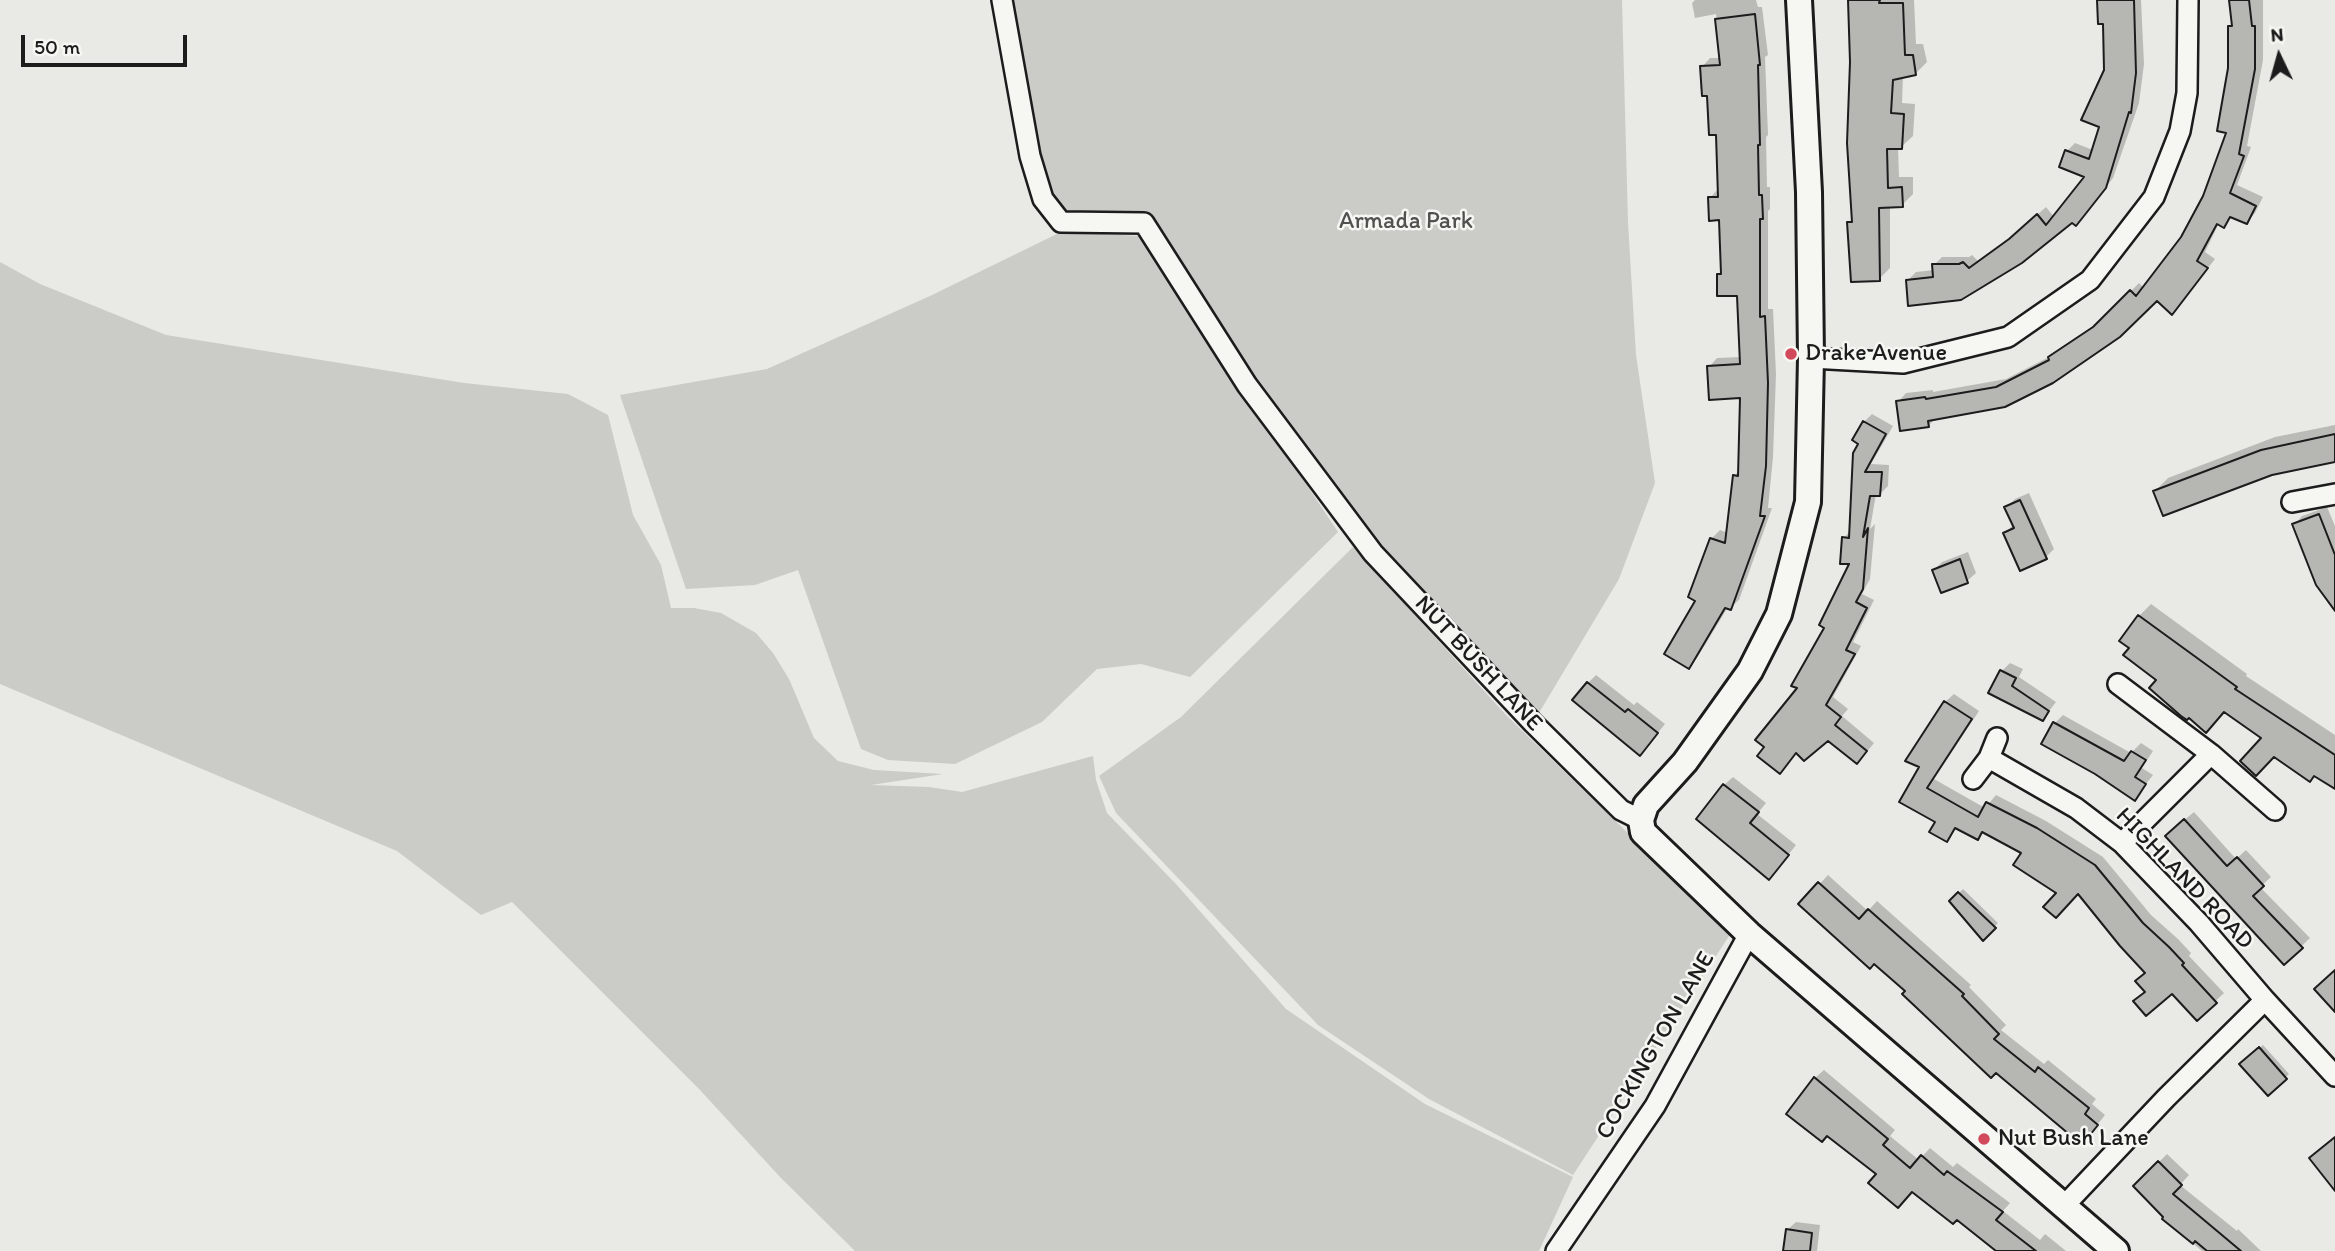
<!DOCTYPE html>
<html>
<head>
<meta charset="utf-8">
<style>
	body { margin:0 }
	#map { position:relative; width:2335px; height:1251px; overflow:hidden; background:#e9e9e5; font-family:Itim,sans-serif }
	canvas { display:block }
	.north { position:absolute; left:2244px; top:21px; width:70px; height:70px; -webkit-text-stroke:5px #f6f6f2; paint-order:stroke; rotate:355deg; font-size:19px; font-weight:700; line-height:28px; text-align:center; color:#1c1c1c }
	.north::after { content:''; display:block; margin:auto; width:24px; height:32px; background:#1c1c1c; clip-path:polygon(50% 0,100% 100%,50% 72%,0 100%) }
	.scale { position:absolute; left:21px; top:35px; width:166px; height:32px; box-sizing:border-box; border:4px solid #1c1c1c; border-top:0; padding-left:9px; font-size:21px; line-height:24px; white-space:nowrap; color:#1c1c1c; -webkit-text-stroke:5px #f6f6f2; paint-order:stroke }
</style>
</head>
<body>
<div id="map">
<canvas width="2335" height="1251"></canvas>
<div class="north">N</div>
<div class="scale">50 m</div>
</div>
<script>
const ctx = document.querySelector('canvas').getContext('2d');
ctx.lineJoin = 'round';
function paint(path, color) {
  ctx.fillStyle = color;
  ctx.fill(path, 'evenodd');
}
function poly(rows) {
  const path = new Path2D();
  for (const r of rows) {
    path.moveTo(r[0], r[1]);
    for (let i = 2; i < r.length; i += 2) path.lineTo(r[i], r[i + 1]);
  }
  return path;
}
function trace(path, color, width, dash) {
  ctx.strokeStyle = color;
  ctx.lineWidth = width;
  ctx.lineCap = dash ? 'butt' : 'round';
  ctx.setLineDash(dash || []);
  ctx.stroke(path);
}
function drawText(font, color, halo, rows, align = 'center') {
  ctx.font = font + ' Itim,sans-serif';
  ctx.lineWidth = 5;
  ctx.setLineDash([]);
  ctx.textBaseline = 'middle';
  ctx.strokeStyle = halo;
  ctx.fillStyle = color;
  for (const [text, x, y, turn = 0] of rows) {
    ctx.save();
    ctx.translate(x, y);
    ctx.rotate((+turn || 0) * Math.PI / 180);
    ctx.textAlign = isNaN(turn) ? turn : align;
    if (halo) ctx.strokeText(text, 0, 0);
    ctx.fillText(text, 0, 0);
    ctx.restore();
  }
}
const green = poly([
	[1002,0,1622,0,1628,223,1636,355,1655,483,1619,579,1533,723,1373,553,1145,223,1061,222,1043,199],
	[1061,232,1141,236,1338,532,1190,677,1141,664,1097,669,1042,722,955,764,888,760,861,749,798,570,755,585,686,589,620,395,767,369,930,296],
	[0,262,40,284,166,335,464,383,568,394,608,415,633,515,661,565,671,608,694,608,721,613,756,633,773,653,789,679,814,738,838,761,874,770,943,774,871,785,929,787,962,792,1093,756,1096,780,1107,813,1176,884,1286,1009,1425,1104,1573,1177,1539,1251,855,1251,780,1177,700,1090,512,902,481,915,397,851,0,684],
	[1353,547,1506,715,1731,933,1573,1175,1429,1099,1318,1025,1116,813,1099,776,1181,717]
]);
const shadow = poly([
	[1695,0,1756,0,1758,7,1762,7,1768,55,1765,57,1768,135,1766,137,1767,187,1770,187,1770,209,1768,211,1768,309,1773,309,1776,374,1773,457,1768,508,1772,508,1739,600,1730,608,1728,607,1697,658,1689,667,1697,601,1711,539,1720,530,1728,533,1734,476,1740,470,1742,396,1709,367,1717,358,1741,357,1739,294,1719,275,1723,271,1721,218,1710,198,1718,189,1718,133,1702,67,1710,58,1721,58,1716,14,1695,18,1692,3],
	[1850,0,1914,0,1916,44,1923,44,1927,62,1916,73,1903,76,1902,103,1915,104,1913,136,1901,147,1898,147,1899,177,1913,177,1913,194,1902,205,1890,206,1890,268,1879,279,1849,223,1854,218],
	[2099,0,2141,0,2144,64,2139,103,2113,178,2076,224,2072,220,1961,299,1907,281,1916,272,1934,270,1934,265,1942,257,1969,257,1972,255,1978,261,2019,231,2046,207,2054,217,2087,176,2067,151,2075,143,2093,150,2101,126,2106,70,2105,22],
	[2231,0,2263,0,2263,60,2247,146,2251,147,2237,185,2263,197,2255,213,2247,222,2232,217,2224,226,2219,223,2205,252,2215,259,2172,313,2157,299,2119,336,1936,418,1928,426,1898,402,1906,393,1933,390,1933,392,2006,379,2051,356,2103,319,2139,283,2144,288,2183,238,2204,197,2228,131,2230,27,2234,23],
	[1872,414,1893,426,1871,464,1889,465,1888,486,1880,494,1876,494,1870,529,1875,524,1870,579,1862,594,1874,600,1853,642,1861,646,1833,697,1848,709,1842,716,1874,743,1865,754,1828,738,1797,751,1799,688,1852,563,1844,538,1851,530,1864,422],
	[2335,425,2335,460,2155,491,2168,478,2275,437],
	[2029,493,2054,549,2046,557,2005,533,2014,524,2006,508,2015,499],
	[2327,507,2335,526,2335,608,2294,525,2302,516],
	[1968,552,1976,573,1967,581,1942,591,1934,570,1942,562],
	[2151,604,2247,674,2246,676,2335,735,2335,784,2274,755,2264,738,2225,710,2158,680,2131,648,2139,616],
	[2010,663,2023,669,2019,677,2056,702,2043,719,1991,693,2002,671],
	[1596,675,1634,705,1637,702,1665,724,1648,745,1588,683],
	[1954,694,1979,711,1934,779,1985,808,1996,795,2046,821,2103,857,2151,915,2178,939,2191,953,2189,956,2224,993,2197,1019,2172,992,2135,1001,2146,991,2147,972,2078,892,2058,893,2023,852,1985,831,1978,838,1957,827,1947,840,1937,821,1901,801,1921,766,1945,702],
	[2063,715,2131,753,2141,743,2153,751,2142,768,2153,775,2134,799,2055,723],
	[1733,777,1766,803,1757,814,1796,845,1777,869,1724,785],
	[2194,812,2236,859,2246,850,2271,877,2260,887,2310,938,2284,963,2176,827],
	[1828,875,1868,911,1877,901,1971,985,1969,987,2006,1025,2001,1030,2044,1064,2048,1060,2096,1099,2092,1104,2105,1115,2090,1134,1801,904],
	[1963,889,1998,923,1983,938,1951,901],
	[2263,1045,2289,1074,2268,1093,2242,1064],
	[1824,1070,1895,1130,1890,1136,1919,1160,1930,1148,1953,1167,1957,1163,2010,1203,2003,1211,2040,1240,2045,1234,2066,1251,1998,1251,1958,1218,1912,1190,1878,1174,1815,1078],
	[2167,1154,2189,1175,2180,1185,2237,1231,2238,1229,2261,1251,2202,1251,2164,1219,2166,1217,2135,1186],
	[1796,1222,1820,1225,1817,1251,1785,1251,1787,1230]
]);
const building = poly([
	[1848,0,1880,0,1879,3,1903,3,1905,55,1913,55,1916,75,1893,80,1891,113,1904,114,1902,149,1887,149,1888,188,1902,187,1903,207,1879,208,1880,281,1851,282,1847,222,1852,222,1847,143,1850,62,1848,0],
	[2097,0,2134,0,2136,73,2131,113,2129,112,2106,188,2076,226,2072,223,2022,263,1961,300,1908,306,1906,280,1933,277,1932,264,1959,264,1963,262,1969,268,2009,239,2037,214,2046,225,2084,177,2059,167,2065,150,2089,159,2099,127,2081,120,2104,70,2103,24,2098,24,2097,0],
	[2229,0,2249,0,2252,26,2255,26,2255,69,2239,154,2244,156,2230,193,2256,206,2247,224,2230,217,2224,228,2217,224,2197,261,2208,268,2172,315,2157,301,2120,337,2053,383,2005,407,1928,421,1929,427,1900,431,1896,401,1925,397,1926,399,1996,387,2049,360,2048,357,2093,327,2130,290,2136,296,2181,237,2203,196,2226,133,2217,131,2228,68,2228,26,2232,26,2229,0],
	[1755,14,1760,65,1758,65,1760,145,1758,145,1759,195,1762,195,1763,219,1760,219,1760,317,1765,316,1768,383,1766,466,1760,516,1765,516,1731,610,1725,608,1689,669,1664,654,1695,601,1688,597,1710,538,1725,543,1733,475,1738,476,1740,398,1709,400,1707,366,1740,364,1737,296,1717,296,1717,274,1721,274,1719,220,1709,221,1708,197,1718,197,1716,135,1709,135,1707,96,1702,96,1700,66,1720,65,1715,19,1755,14],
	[1863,421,1886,434,1865,472,1882,472,1880,496,1870,496,1863,537,1868,528,1863,589,1856,602,1867,608,1846,650,1855,654,1826,705,1841,717,1835,725,1867,751,1857,764,1828,741,1804,761,1796,753,1780,774,1757,756,1764,747,1755,740,1797,688,1791,686,1824,628,1819,625,1849,564,1840,564,1842,537,1849,538,1853,453,1858,444,1852,440,1863,421],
	[2335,434,2335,462,2272,475,2163,516,2153,491,2261,450,2335,434],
	[2020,500,2047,559,2020,571,2003,533,2014,528,2004,507,2020,500],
	[2319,514,2335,555,2335,611,2316,585,2292,524,2319,514],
	[1960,559,1968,583,1941,593,1932,570,1960,559],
	[2138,615,2237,687,2235,689,2335,755,2335,789,2314,776,2310,782,2274,757,2256,776,2240,761,2261,738,2224,712,2206,733,2189,718,2187,720,2181,716,2149,688,2156,680,2123,655,2129,648,2119,641,2138,615],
	[2000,670,2016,678,2012,686,2049,711,2043,721,1988,693,2000,670],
	[1587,682,1625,712,1628,709,1658,733,1640,756,1572,700,1587,682],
	[1944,701,1972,719,1927,788,1978,817,1986,802,2037,828,2095,865,2143,923,2169,947,2184,963,2182,965,2217,1003,2197,1021,2172,994,2146,1016,2133,1001,2145,992,2135,981,2145,973,2120,946,2078,894,2056,918,2043,907,2056,893,2013,865,2021,853,1982,832,1978,840,1955,828,1947,842,1929,832,1935,822,1899,802,1919,767,1905,761,1944,701],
	[2053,722,2124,761,2131,751,2146,760,2135,777,2146,784,2135,801,2095,774,2041,744,2053,722],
	[1723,784,1759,812,1750,823,1789,855,1769,880,1696,819,1723,784],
	[2184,819,2227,866,2237,857,2264,886,2253,896,2303,948,2284,965,2165,836,2184,819],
	[1818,882,1859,919,1868,909,1964,994,1962,996,1999,1034,1994,1039,2035,1072,2038,1067,2089,1108,2085,1114,2098,1125,2082,1145,1996,1073,1991,1078,1902,994,1905,991,1874,964,1870,969,1798,904,1818,882],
	[1958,892,1996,928,1983,941,1949,901,1958,892],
	[2335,970,2335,1012,2314,989,2335,970],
	[2259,1047,2287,1079,2268,1096,2239,1064,2259,1047],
	[1814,1077,1888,1139,1883,1145,1910,1168,1921,1155,1944,1175,1947,1171,2003,1212,1996,1220,2036,1251,1996,1251,1957,1220,1953,1224,1912,1192,1898,1208,1868,1183,1876,1174,1827,1136,1822,1142,1786,1114,1814,1077],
	[2335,1137,2335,1191,2309,1158,2335,1137],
	[2158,1161,2182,1185,2173,1194,2241,1251,2207,1251,2195,1241,2193,1244,2162,1219,2163,1217,2133,1186,2158,1161],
	[1786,1229,1812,1233,1810,1251,1783,1251,1786,1229]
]);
const minor = poly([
	[1002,0,1030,156,1043,199,1061,222,1144,223,1247,385,1373,553,1533,723,1621,810,1641,820],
	[1811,358,1903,363,2008,337,2090,280,2154,197,2180,131,2187,93,2188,0],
	[2292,502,2335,494],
	[2118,684,2211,754,2275,810],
	[1989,758,2076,808,2122,843,2199,923,2265,1000,2335,1076],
	[1973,779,1989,758,1997,738],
	[2122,843,2211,754],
	[2063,1207,2166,1098,2265,1000],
	[1556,1251,1655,1106,1749,934]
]);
const tertiary = poly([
	[1799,0,1809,192,1811,358,1808,502,1779,614,1750,671,1685,762,1646,805,1641,820,1643,832,1749,934,2116,1251]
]);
const markers = [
	[1791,354,7,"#d1495b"],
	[1984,1139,7,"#d1495b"]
];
const parkNames = [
	["Armada Park",1406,222]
];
const poiNames = [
	["Drake Avenue",1805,354],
	["Nut Bush Lane",1998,1139]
];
const streetNames = [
	["NUT BUSH LANE",1478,664,47],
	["HIGHLAND ROAD",2184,879,46],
	["COCKINGTON LANE",1656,1046,-60]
];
paint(green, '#cbcbc7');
paint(shadow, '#0003');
paint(building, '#b6b6b3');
trace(building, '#1c1c1c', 2);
trace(minor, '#1c1c1c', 24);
trace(tertiary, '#1c1c1c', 30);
trace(minor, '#f6f6f2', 19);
trace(tertiary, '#f6f6f2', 24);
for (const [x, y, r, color] of markers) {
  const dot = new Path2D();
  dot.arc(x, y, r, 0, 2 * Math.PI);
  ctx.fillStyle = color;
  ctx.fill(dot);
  trace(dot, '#f6f6f2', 2.5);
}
drawText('24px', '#51514f', '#f6f6f2', parkNames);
drawText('24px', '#1c1c1c', '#f6f6f2', poiNames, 'left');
drawText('24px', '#1c1c1c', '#f6f6f2', streetNames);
</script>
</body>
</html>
